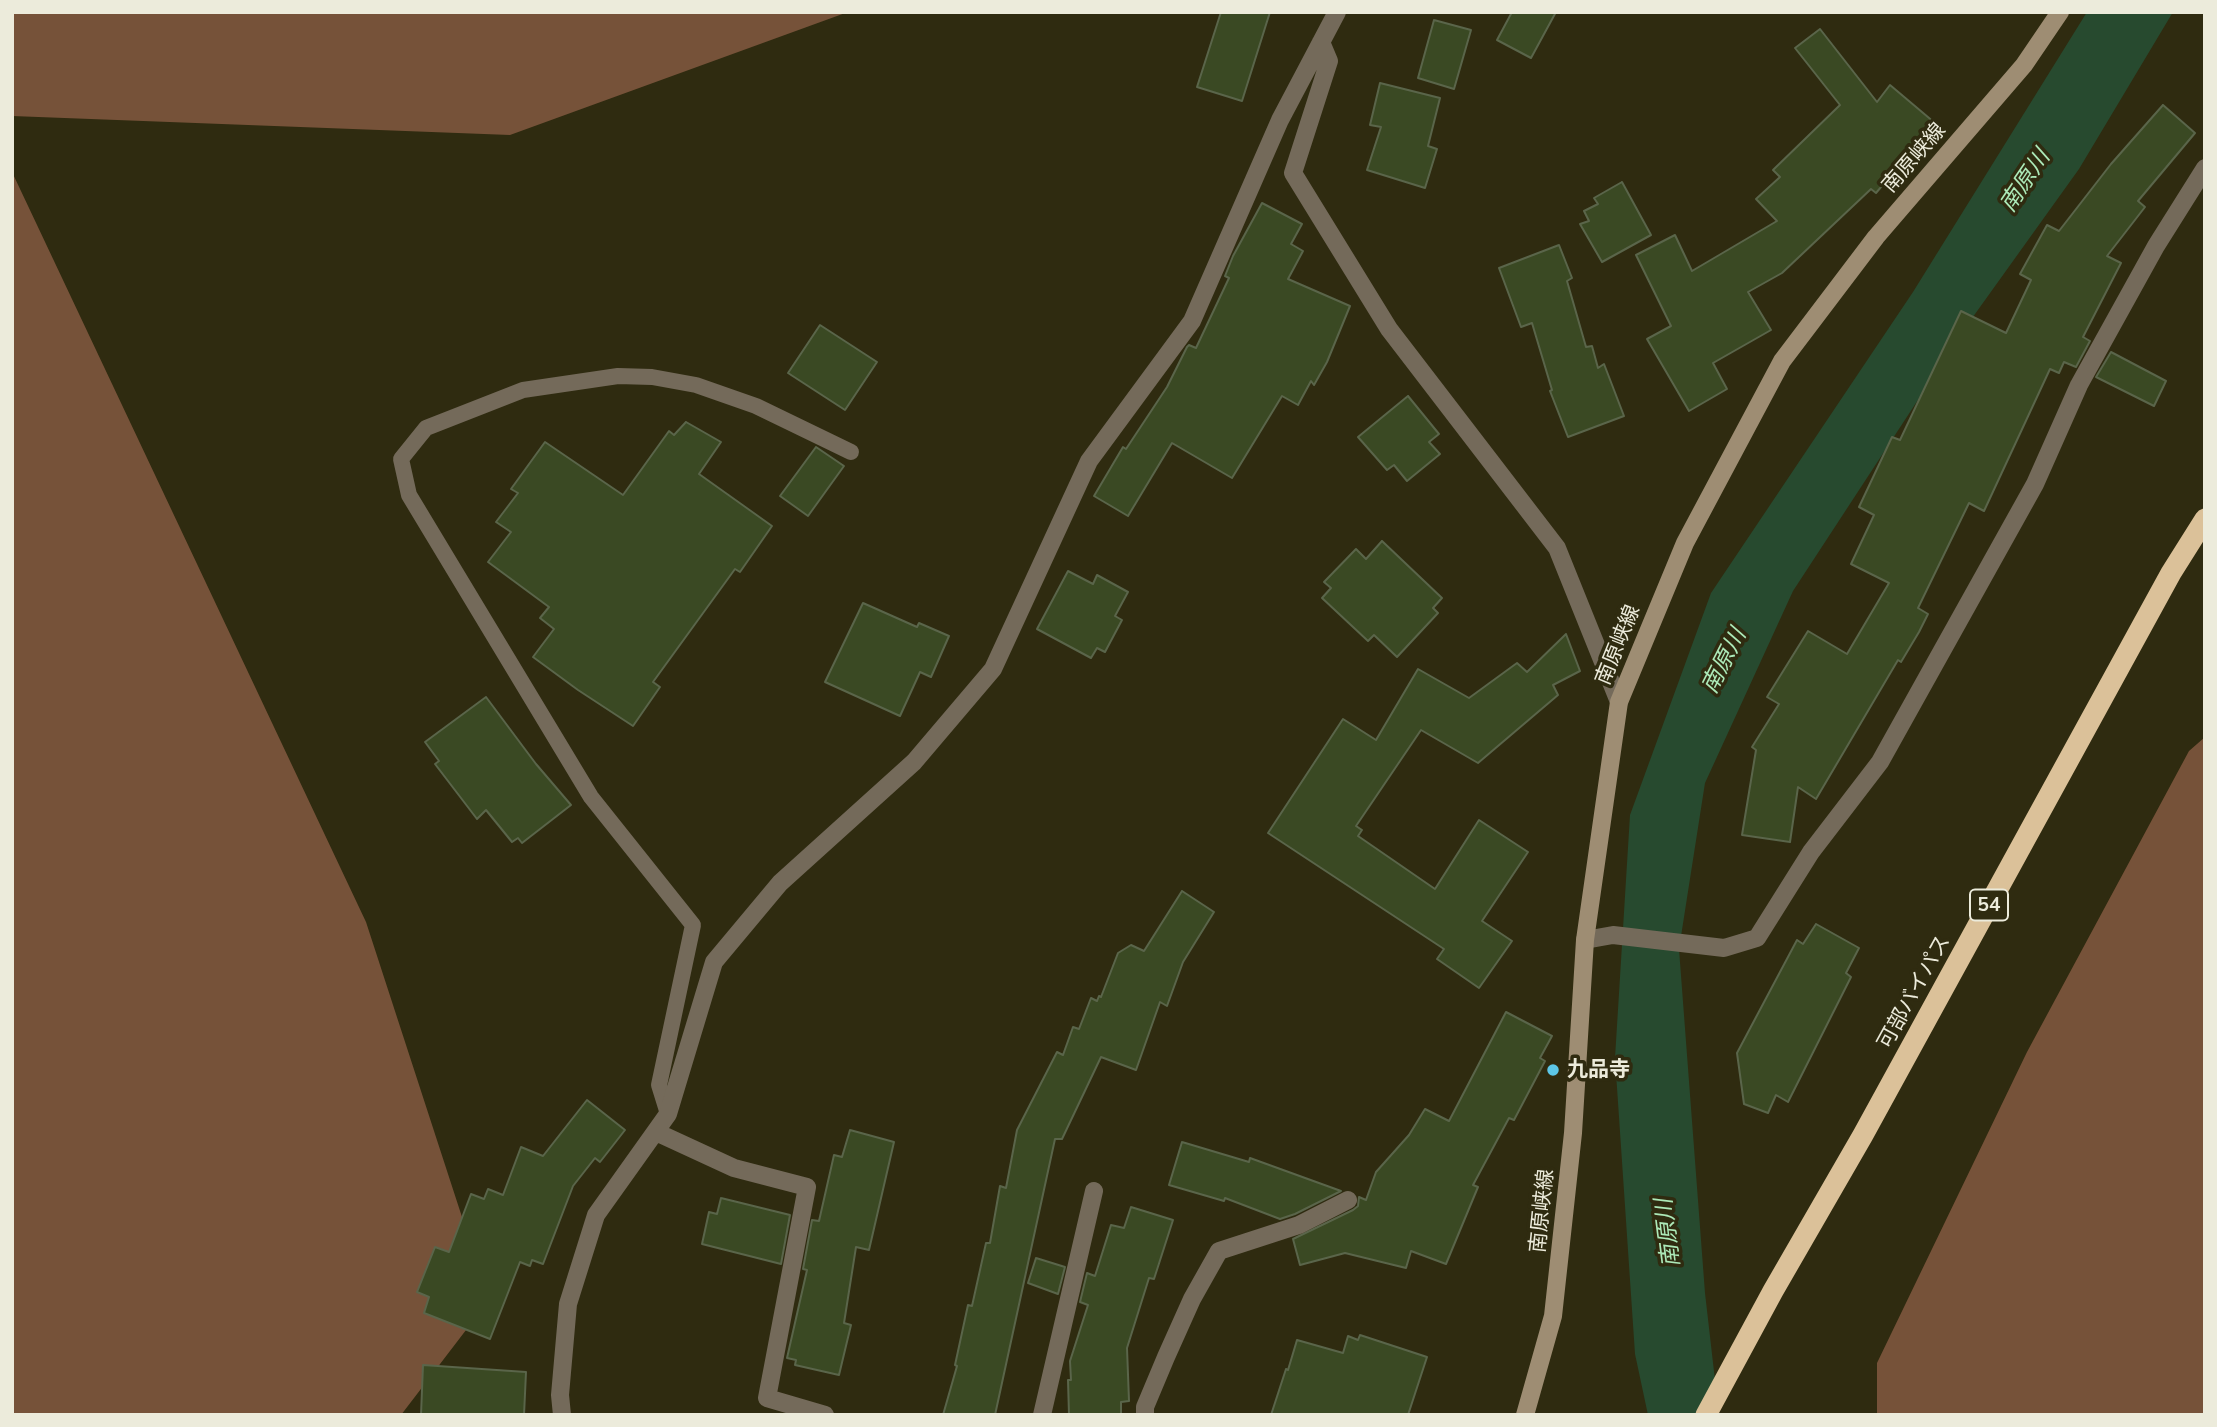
<!DOCTYPE html>
<html>
<head>
<meta charset="utf-8">
<style>
	body { margin:0 }
	#map { position:relative; width:2217px; height:1427px; overflow:hidden; background:#2f2b10; font-family:Mulish,sans-serif }
	canvas { display:block }
	.frame { position:absolute; inset:0; border:14px solid #ecebdb; pointer-events:none }
</style>
</head>
<body>
<div id="map">
<canvas width="2217" height="1427"></canvas>
<div class="frame"></div>
</div>
<script>
const ctx = document.querySelector('canvas').getContext('2d');
ctx.lineJoin = 'round';
function paint(path, color) {
  ctx.fillStyle = color;
  ctx.fill(path, 'evenodd');
}
function poly(rows) {
  const path = new Path2D();
  for (const r of rows) {
    path.moveTo(r[0], r[1]);
    for (let i = 2; i < r.length; i += 2) path.lineTo(r[i], r[i + 1]);
  }
  return path;
}
function trace(path, color, width, dash) {
  ctx.strokeStyle = color;
  ctx.lineWidth = width;
  ctx.lineCap = dash ? 'butt' : 'round';
  ctx.setLineDash(dash || []);
  ctx.stroke(path);
}
function drawText(font, color, halo, rows, align = 'center') {
  ctx.font = font + ' Mulish,"Noto Sans JP",sans-serif';
  ctx.lineWidth = 7;
  ctx.setLineDash([]);
  ctx.textBaseline = 'middle';
  ctx.strokeStyle = halo;
  ctx.fillStyle = color;
  for (const [text, x, y, turn = 0] of rows) {
    ctx.save();
    ctx.translate(x, y);
    ctx.rotate((+turn || 0) * Math.PI / 180);
    ctx.textAlign = isNaN(turn) ? turn : align;
    if (halo) ctx.strokeText(text, 0, 0);
    ctx.fillText(text, 0, 0);
    ctx.restore();
  }
}
const forest = poly([
	[12,12,848,12,510,135,12,116],
	[12,172,366,922,489,1300,401,1415,12,1415],
	[2205,737,2205,1415,1877,1415,1877,1363,2027,1052,2189,751]
]);
const water = poly([
	[2087,12,2173,12,2079,169,1965,328,1793,591,1705,783,1679,949,1705,1293,1719,1415,1648,1415,1635,1354,1615,1058,1630,815,1711,593,1913,292]
]);
const building = poly([
	[1221,12,1270,12,1242,101,1197,87,1221,12],
	[1512,12,1556,12,1531,58,1497,40,1512,12],
	[1434,20,1471,30,1454,89,1418,78,1434,20],
	[1820,29,1877,102,1890,85,1935,123,1876,193,1871,189,1782,273,1748,292,1771,330,1713,363,1727,389,1689,411,1647,339,1671,326,1636,255,1675,235,1692,271,1777,221,1756,199,1780,177,1773,170,1840,105,1795,48,1820,29],
	[1380,83,1440,98,1428,146,1437,149,1425,188,1367,170,1381,127,1370,125,1380,83],
	[2163,105,2195,133,2138,201,2145,207,2107,256,2121,263,2083,337,2090,341,2076,367,2064,362,2059,373,2050,369,1984,511,1969,503,1918,608,1928,614,1919,632,1901,662,1898,660,1816,799,1798,787,1790,842,1742,835,1756,750,1752,747,1779,704,1767,697,1808,631,1847,654,1889,583,1851,564,1874,515,1859,507,1892,437,1900,440,1961,311,2006,333,2031,280,2020,274,2047,225,2059,231,2111,164,2163,105],
	[1622,182,1651,235,1602,262,1580,224,1589,221,1584,211,1598,204,1594,198,1622,182],
	[1262,203,1302,224,1291,244,1303,251,1288,279,1350,306,1327,362,1314,385,1311,381,1298,405,1282,396,1232,478,1172,443,1128,516,1094,496,1123,447,1126,449,1167,387,1187,347,1189,345,1196,348,1229,278,1225,276,1233,256,1262,203],
	[1559,245,1572,278,1567,281,1586,347,1592,346,1598,368,1604,364,1624,416,1568,437,1550,391,1552,390,1532,323,1521,327,1499,268,1559,245],
	[820,325,877,362,845,410,788,373,820,325],
	[2111,352,2166,381,2154,406,2096,377,2111,352],
	[1408,396,1439,434,1429,442,1440,454,1407,481,1394,465,1387,470,1358,437,1408,396],
	[686,422,721,442,699,474,772,526,740,572,735,569,653,682,660,687,633,726,578,690,533,657,554,629,540,618,549,607,488,562,511,532,496,522,518,493,511,489,545,442,623,495,669,431,674,435,686,422],
	[816,447,844,466,808,516,780,496,816,447],
	[1382,541,1442,598,1433,608,1438,613,1397,657,1374,635,1368,641,1322,598,1331,588,1324,582,1356,549,1366,559,1382,541],
	[1068,571,1093,584,1097,575,1128,592,1115,616,1122,620,1105,652,1097,648,1091,658,1037,629,1068,571],
	[863,603,917,627,919,623,949,636,931,677,920,672,900,716,825,682,863,603],
	[1566,634,1580,671,1553,685,1558,695,1478,763,1421,730,1356,826,1362,830,1358,836,1435,889,1479,820,1528,852,1482,921,1512,941,1479,988,1437,959,1444,949,1268,833,1343,719,1376,740,1418,669,1469,698,1517,663,1527,672,1566,634],
	[486,697,536,764,571,805,522,843,518,838,512,842,486,810,477,819,435,764,439,761,425,742,486,697],
	[1182,891,1214,912,1183,962,1167,1006,1160,1002,1136,1070,1101,1057,1062,1139,1055,1139,995,1415,943,1415,957,1366,955,1365,968,1305,972,1306,986,1243,990,1243,1000,1186,1006,1188,1017,1130,1057,1052,1063,1055,1073,1027,1079,1029,1091,998,1097,1001,1099,996,1101,997,1118,953,1131,945,1144,951,1182,891],
	[1816,924,1859,948,1846,973,1851,977,1788,1102,1776,1095,1768,1113,1744,1104,1737,1053,1797,940,1803,944,1816,924],
	[1506,1012,1552,1036,1540,1058,1545,1061,1514,1120,1509,1118,1473,1185,1478,1187,1446,1264,1411,1251,1406,1268,1345,1253,1300,1265,1293,1239,1353,1210,1358,1206,1359,1197,1366,1200,1376,1172,1409,1135,1425,1109,1449,1121,1506,1012],
	[587,1100,625,1130,600,1162,595,1158,573,1186,543,1264,532,1260,530,1266,520,1262,490,1339,424,1313,429,1297,417,1292,435,1247,449,1252,471,1194,484,1199,488,1189,503,1195,521,1147,543,1156,587,1100],
	[850,1130,894,1142,869,1250,856,1247,844,1323,851,1325,839,1375,795,1365,796,1360,787,1358,807,1270,803,1269,812,1220,819,1221,834,1155,842,1157,850,1130],
	[1182,1142,1249,1162,1250,1158,1341,1191,1295,1214,1280,1219,1225,1198,1224,1201,1169,1185,1182,1142],
	[721,1198,790,1215,781,1264,702,1244,709,1212,717,1214,721,1198],
	[1131,1207,1173,1220,1154,1279,1149,1278,1127,1348,1129,1401,1121,1402,1121,1415,1069,1415,1068,1380,1071,1380,1070,1361,1088,1305,1080,1302,1087,1273,1095,1276,1111,1225,1124,1228,1131,1207],
	[1036,1258,1065,1267,1058,1294,1028,1283,1036,1258],
	[1360,1335,1427,1357,1408,1415,1271,1415,1286,1369,1288,1370,1297,1340,1343,1353,1348,1336,1358,1340,1360,1335],
	[423,1365,526,1372,524,1415,421,1415,423,1365]
]);
const lane = poly([
	[668,1114,659,1085,693,925,591,797,409,495,401,459,426,428,523,390,618,376,652,377,696,385,756,406,851,452]
]);
const street = poly([
	[1321,42,1329,61,1293,173,1389,329,1557,548,1619,702],
	[1585,940,1613,935,1724,948,1757,938,1811,852,1880,762,2035,484,2079,385,2156,246,2205,168],
	[656,1132,734,1168,807,1187,767,1398,825,1415],
	[562,1415,560,1395,568,1304,596,1215,668,1114,714,962,780,883,914,762,993,669,1089,461,1192,321,1280,120,1337,12],
	[1042,1415,1094,1191],
	[1145,1415,1145,1407,1166,1357,1192,1299,1219,1251,1299,1225,1348,1200]
]);
const secondary = poly([
	[1525,1415,1553,1316,1573,1133,1585,940,1619,702,1685,543,1782,361,1876,237,2024,65,2060,12]
]);
const highway = poly([
	[1706,1415,1773,1291,1863,1135,2171,573,2205,519]
]);
const markers = [
	[1553,1070,7,"#5dc7e8"]
];
const shields = [
	[1989,905,38]
];
const shieldNames = [
	["54",1989,905]
];
const streetNames = [
	["南原峡線",1914,158,-49],
	["南原峡線",1618,645,-68],
	["可部バイパス",1914,992,-61],
	["南原峡線",1542,1211,-84]
];
const poiNames = [
	["九品寺",1567,1070]
];
const waterNames = [
	["南原川",2025,181,-56],
	["南原川",1724,661,-63],
	["南原川",1668,1233,-97]
];
paint(forest, '#765239');
paint(water, '#274a2f');
paint(building, '#3a4923');
trace(building, '#5a654a', 2);
trace(lane, '#746a5a', 16);
trace(street, '#746a5a', 18);
trace(secondary, '#9e8d73', 18);
trace(highway, '#dbc199', 21);
for (const [x, y, r, color] of markers) {
  const dot = new Path2D();
  dot.arc(x, y, r, 0, 2 * Math.PI);
  ctx.fillStyle = color;
  ctx.fill(dot);
  trace(dot, '#2f2b10', 2.5);
}
for (const [x, y, w] of shields) {
  const box = new Path2D();
  box.roundRect(x - w / 2, y - 15.5, w, 31, 5);
  ctx.fillStyle = '#2f2b10';
  ctx.fill(box);
  trace(box, '#ecebdb', 2);
}
drawText('bold 19px', '#ecebdb', null, shieldNames);
drawText('21px', '#ecebdb', '#2f2b10', streetNames);
drawText('bold 21px', '#ecebdb', '#2f2b10', poiNames, 'left');
drawText('italic 23px', '#adeab9', '#2f2b10', waterNames);
</script>
</body>
</html>
